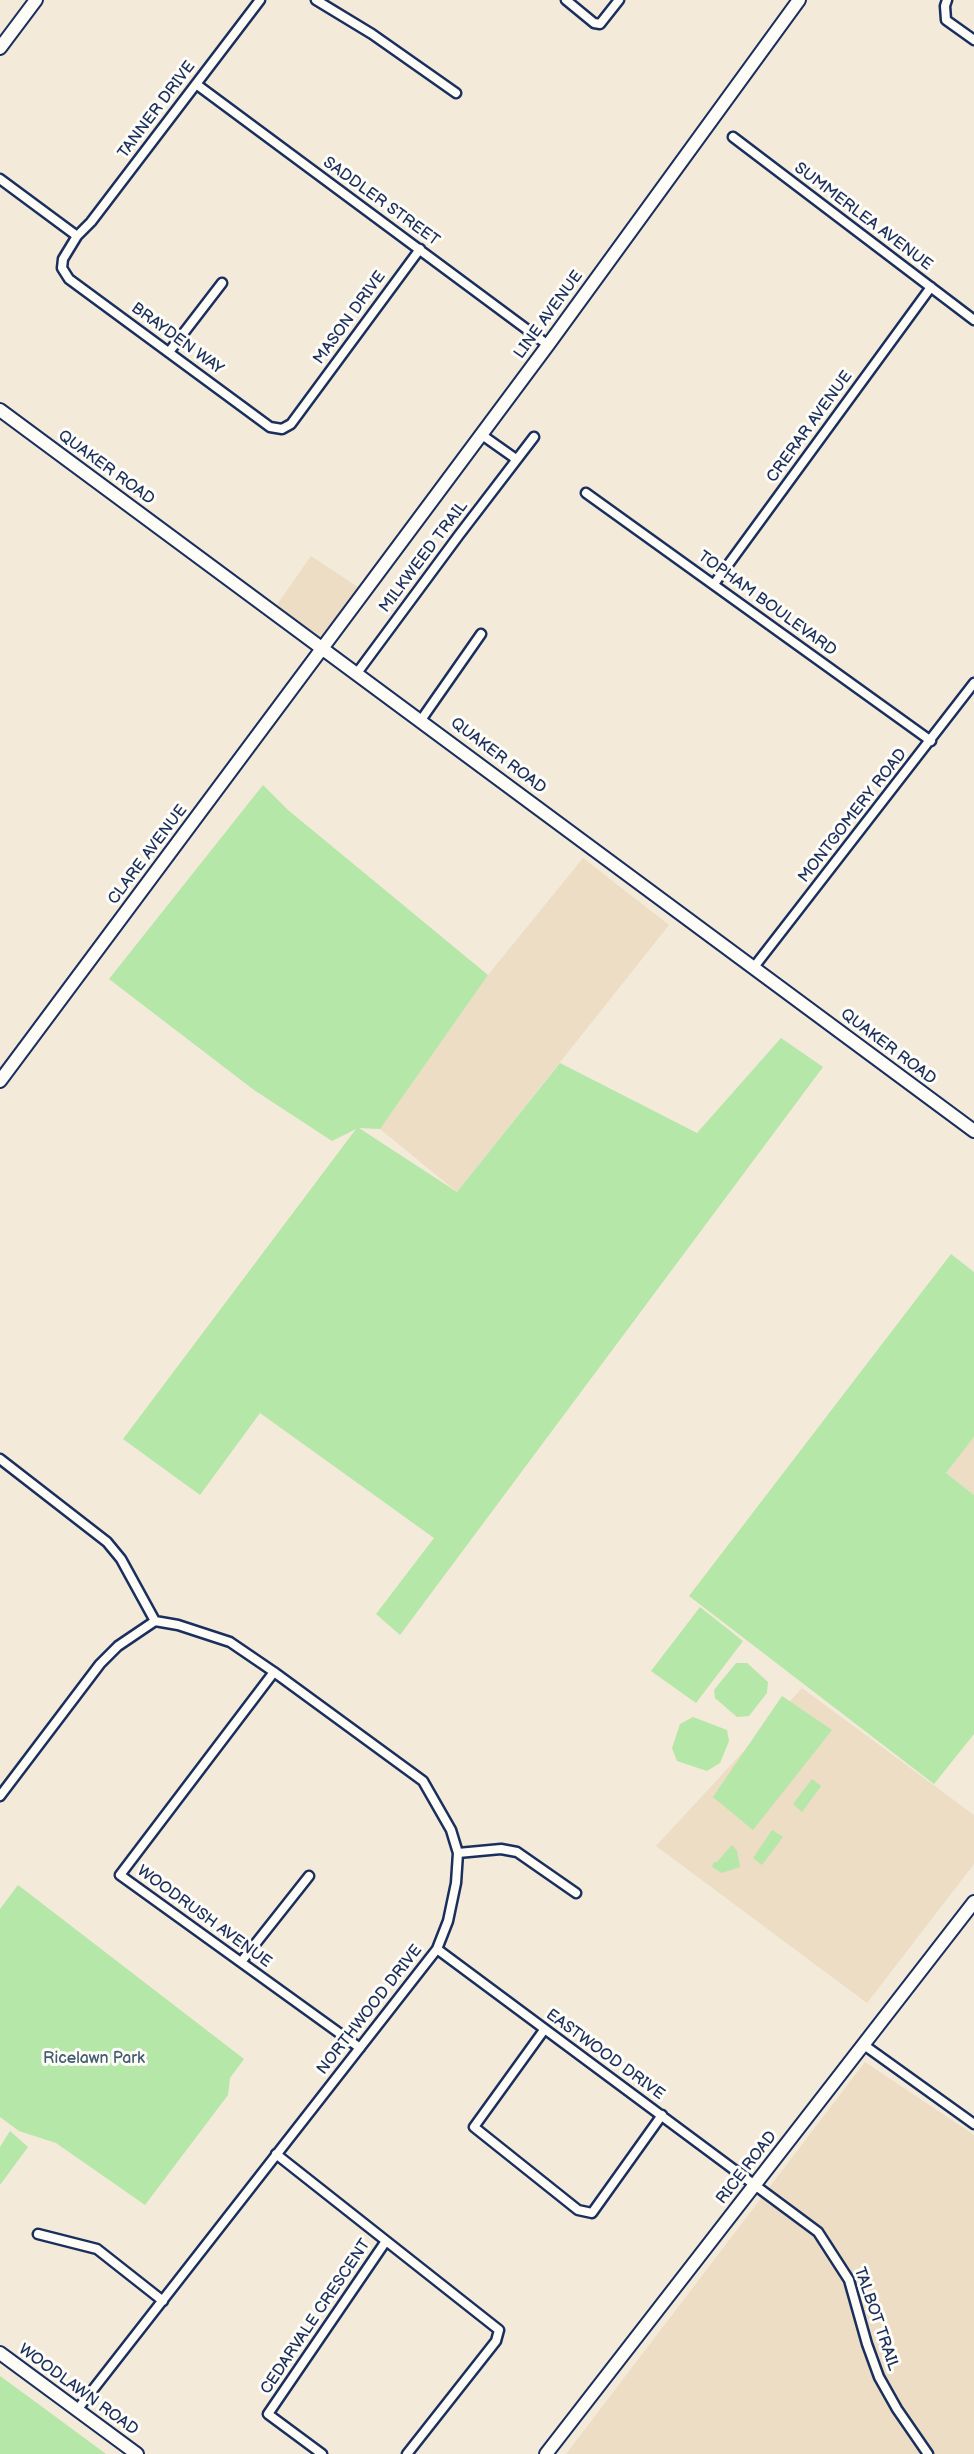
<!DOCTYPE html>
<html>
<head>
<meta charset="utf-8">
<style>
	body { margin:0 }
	canvas { display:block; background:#f3ead9 }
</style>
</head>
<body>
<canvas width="974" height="2454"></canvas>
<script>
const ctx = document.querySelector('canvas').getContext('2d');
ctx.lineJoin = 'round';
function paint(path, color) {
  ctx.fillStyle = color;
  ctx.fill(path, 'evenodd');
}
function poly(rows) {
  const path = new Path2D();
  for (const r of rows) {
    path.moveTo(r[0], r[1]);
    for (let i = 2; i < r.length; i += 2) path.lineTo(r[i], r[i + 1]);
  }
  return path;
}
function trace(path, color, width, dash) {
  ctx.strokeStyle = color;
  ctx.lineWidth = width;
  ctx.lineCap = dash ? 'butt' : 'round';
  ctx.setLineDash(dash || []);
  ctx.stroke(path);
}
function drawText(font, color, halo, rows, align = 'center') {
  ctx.font = font + ' "Balsamiq Sans",sans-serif';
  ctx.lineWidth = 6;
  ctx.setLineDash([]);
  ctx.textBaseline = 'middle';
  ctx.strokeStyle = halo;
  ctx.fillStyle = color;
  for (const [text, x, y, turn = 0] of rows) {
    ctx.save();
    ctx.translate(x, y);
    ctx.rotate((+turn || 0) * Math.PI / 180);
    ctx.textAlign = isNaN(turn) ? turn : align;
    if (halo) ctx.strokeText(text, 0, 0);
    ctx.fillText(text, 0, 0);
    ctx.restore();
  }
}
const built = poly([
	[311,556,361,589,324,639,276,606],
	[583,858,669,925,457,1192,380,1129,488,975],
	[974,1437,974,1495,946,1473],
	[802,1688,974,1815,974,1864,867,2003,656,1846],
	[865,2062,974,2135,974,2454,566,2454]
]);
const green = poly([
	[263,785,288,810,488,975,380,1129,359,1128,457,1192,560,1063,697,1133,781,1038,823,1067,400,1635,376,1614,434,1538,260,1413,200,1495,123,1439,356,1129,332,1141,254,1090,109,979],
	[951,1254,974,1272,974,1437,946,1473,974,1495,974,1734,934,1784,689,1596],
	[700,1607,743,1641,696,1703,651,1671],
	[736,1663,747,1663,768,1682,767,1693,749,1716,737,1717,715,1698,714,1690],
	[782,1696,832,1730,753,1830,713,1797],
	[693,1717,727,1730,729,1741,720,1763,707,1771,677,1761,672,1748,680,1724],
	[812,1779,821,1786,802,1812,793,1804],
	[772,1830,783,1837,762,1865,753,1858],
	[732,1845,737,1851,740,1867,722,1873,712,1867,714,1862,717,1862],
	[18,1885,244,2059,230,2078,228,2095,145,2205,56,2143,19,2131,0,2117,0,1909],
	[10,2131,28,2147,0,2185,0,2147],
	[0,2376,37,2403,106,2454,0,2454]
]);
const street = poly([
	[260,0,91,222,77,236,63,259,62,268,69,279,270,427,282,429,291,424,305,405,420,249],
	[316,0,372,34,456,93],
	[566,0,594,23,600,24,619,0],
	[947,0,945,6,946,20,974,40],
	[196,84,548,345],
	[733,137,974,320],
	[0,179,77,236],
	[169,352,222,283],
	[482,435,516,459],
	[586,493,931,741],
	[714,584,931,287],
	[357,673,459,535,534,437],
	[421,720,481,634],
	[754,967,974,683],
	[0,1459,107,1542,121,1559,155,1621],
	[274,1672,120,1875,360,2048],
	[0,1796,100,1664,118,1646,155,1621,178,1625,230,1642,274,1672,423,1781,451,1830,458,1853,456,1883,448,1921,437,1949,77,2410],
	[458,1853,501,1849,517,1852,576,1893],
	[437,1949,818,2232,849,2280,867,2344,879,2377,897,2409,928,2454],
	[241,1962,309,1876],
	[544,2030,474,2127,578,2210,592,2213,662,2115],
	[864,2045,974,2124],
	[276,2154,499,2330,496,2341,407,2454],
	[38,2234,97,2249,163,2301],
	[322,2454,268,2414,386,2241]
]);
const secondary = poly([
	[0,48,36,0],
	[0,410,974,1131],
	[0,1081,548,345,799,0],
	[0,2353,137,2454],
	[546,2454,974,1902]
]);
const streetNames = [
	["TANNER DRIVE",157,110,-53],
	["SADDLER STREET",381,202,36],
	["SUMMERLEA AVENUE",863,217,37],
	["LINE AVENUE",549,315,-54],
	["MASON DRIVE",350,318,-54],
	["BRAYDEN WAY",177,339,36],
	["CRERAR AVENUE",810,427,-54],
	["QUAKER ROAD",106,468,36],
	["MILKWEED TRAIL",424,557,-53],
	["TOPHAM BOULEVARD",767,604,36],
	["QUAKER ROAD",498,756,37],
	["MONTGOMERY ROAD",853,816,-52],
	["CLARE AVENUE",148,855,-53],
	["QUAKER ROAD",888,1047,37],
	["WOODRUSH AVENUE",204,1917,36],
	["NORTHWOOD DRIVE",370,2010,-52],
	["EASTWOOD DRIVE",605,2055,36],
	["RICE ROAD",747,2168,-52],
	["CEDARVALE CRESCENT",316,2317,-56],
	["TALBOT TRAIL",876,2319,71],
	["WOODLAWN ROAD",78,2390,36]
];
const parkNames = [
	["Ricelawn Park",94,2059]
];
paint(built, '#ecddc4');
paint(green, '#b4e7a8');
trace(street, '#1b2f5e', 13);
trace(secondary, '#1b2f5e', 16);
trace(street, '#fdfcf7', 8);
trace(secondary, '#fdfcf7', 12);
drawText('16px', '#1b2f5e', '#fdfcf7', streetNames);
drawText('16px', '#415d70', '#fdfcf7', parkNames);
</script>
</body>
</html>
